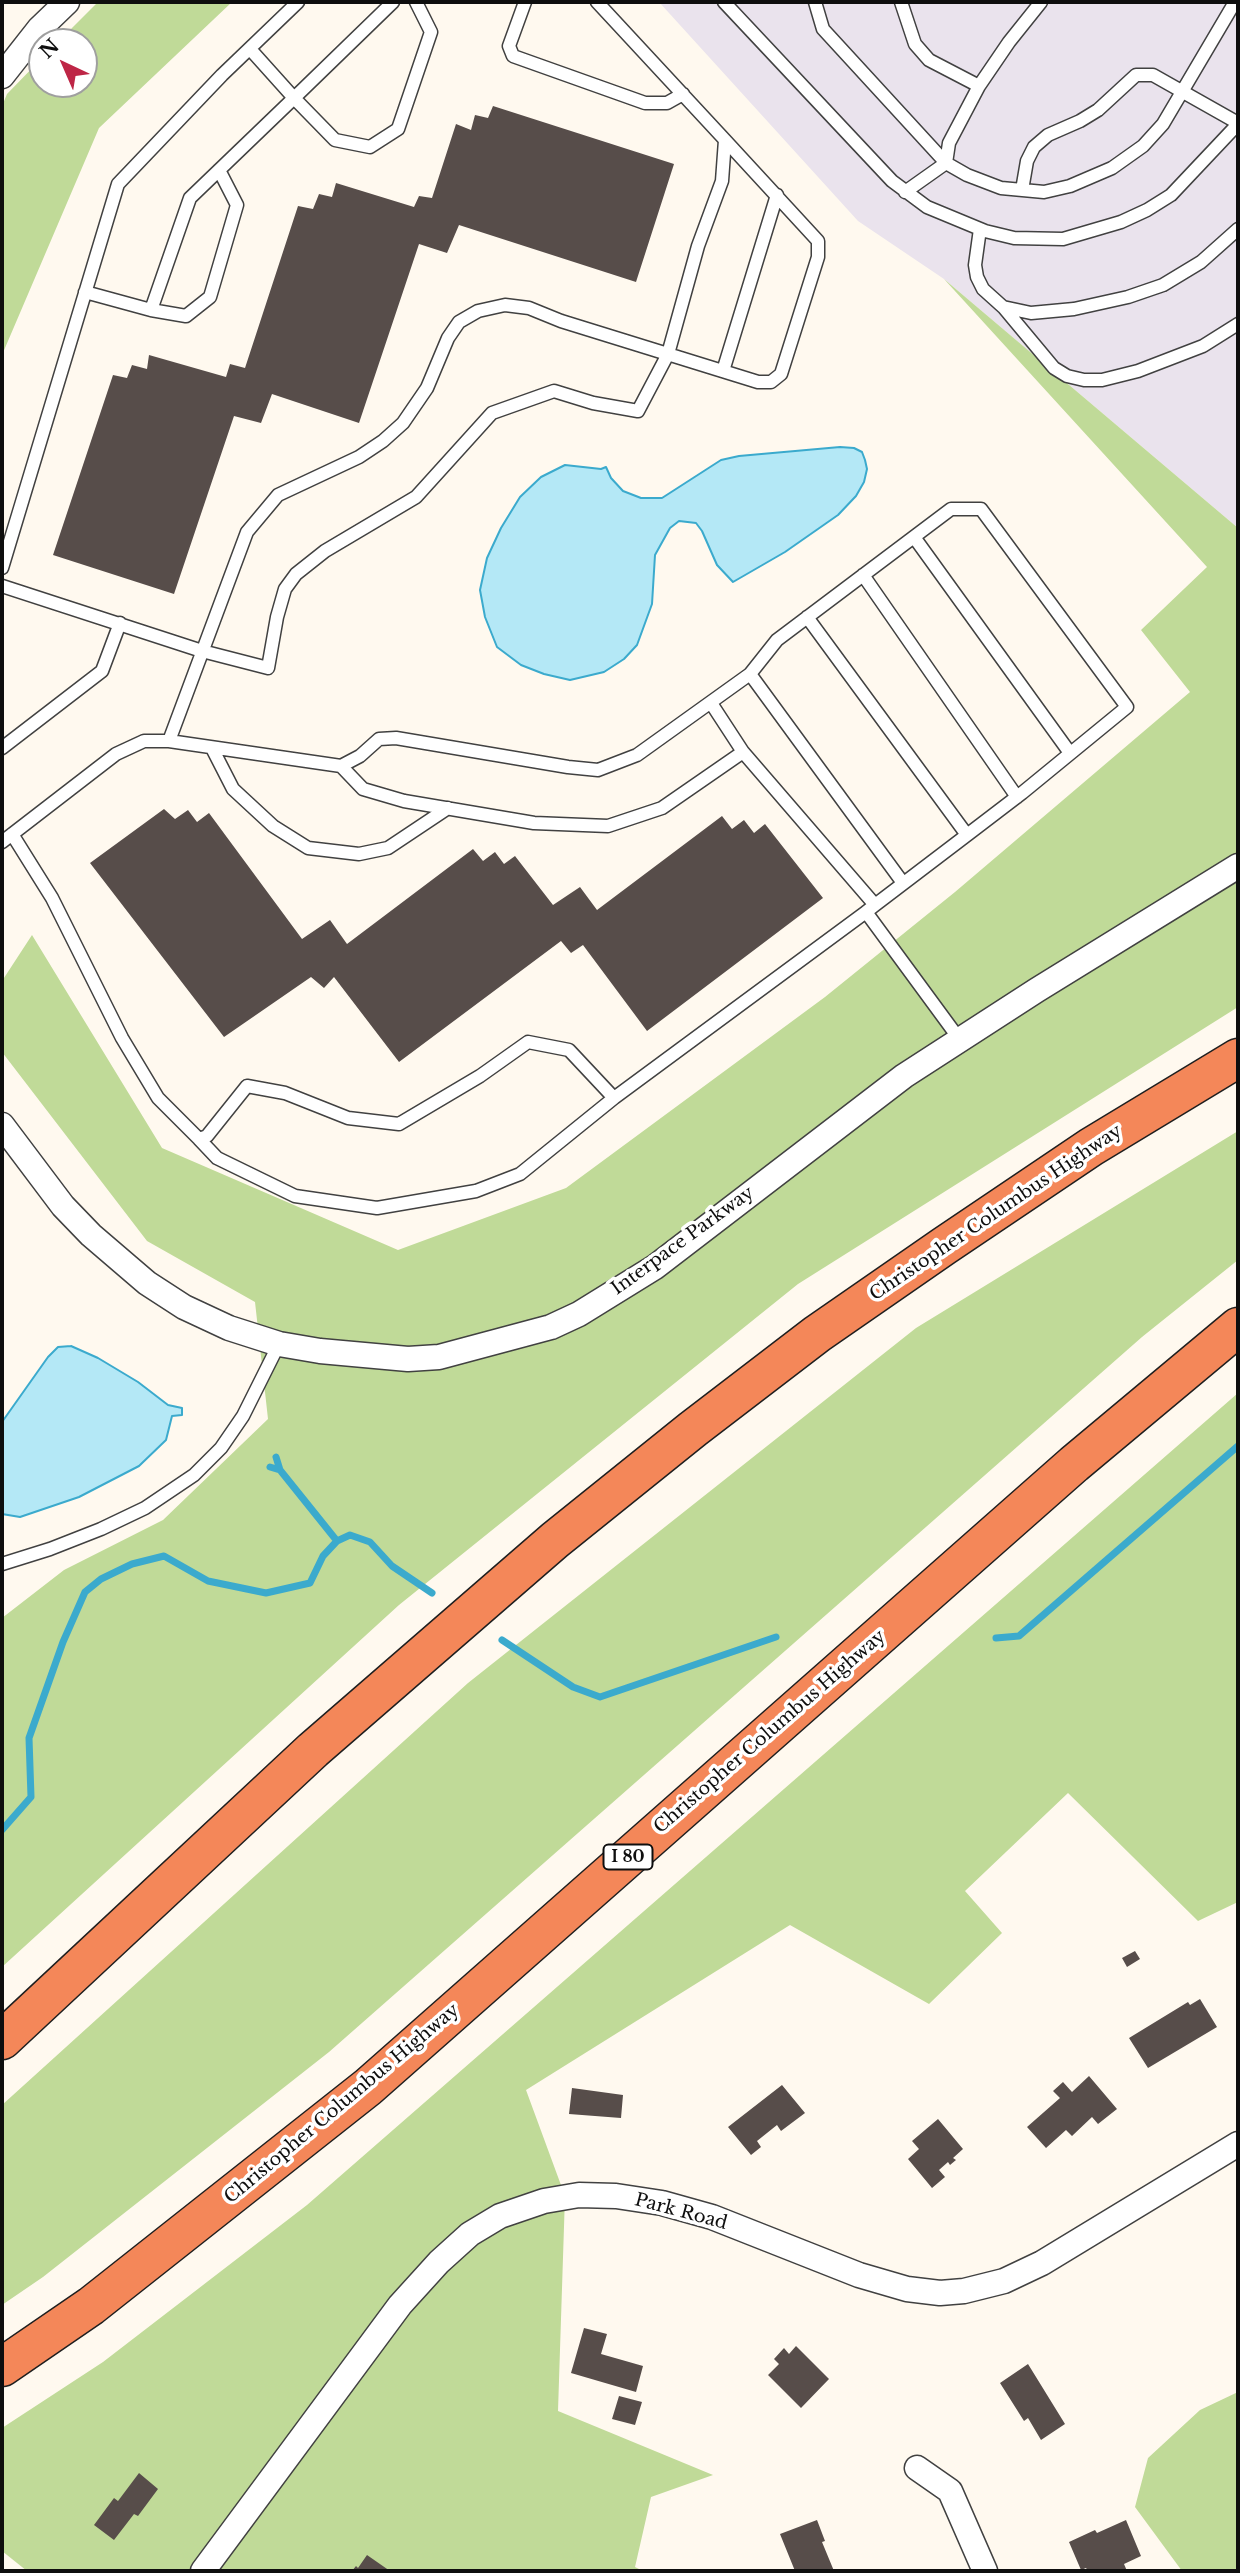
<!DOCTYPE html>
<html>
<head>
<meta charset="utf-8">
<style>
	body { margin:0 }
	#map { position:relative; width:1240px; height:2573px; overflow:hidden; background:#fff9ef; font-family:"Libre Baskerville",serif }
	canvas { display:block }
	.frame { position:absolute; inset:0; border:4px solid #0e0e0e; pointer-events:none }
	.north { position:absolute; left:28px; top:28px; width:70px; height:70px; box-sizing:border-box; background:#fff; border:2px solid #9f9f9f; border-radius:50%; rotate:316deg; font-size:19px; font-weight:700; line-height:28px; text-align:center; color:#0e0e0e }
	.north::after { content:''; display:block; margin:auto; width:24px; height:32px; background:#be2646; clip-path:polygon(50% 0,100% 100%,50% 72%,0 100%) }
</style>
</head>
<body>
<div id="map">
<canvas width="1240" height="2573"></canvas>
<div class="frame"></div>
<div class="north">N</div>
</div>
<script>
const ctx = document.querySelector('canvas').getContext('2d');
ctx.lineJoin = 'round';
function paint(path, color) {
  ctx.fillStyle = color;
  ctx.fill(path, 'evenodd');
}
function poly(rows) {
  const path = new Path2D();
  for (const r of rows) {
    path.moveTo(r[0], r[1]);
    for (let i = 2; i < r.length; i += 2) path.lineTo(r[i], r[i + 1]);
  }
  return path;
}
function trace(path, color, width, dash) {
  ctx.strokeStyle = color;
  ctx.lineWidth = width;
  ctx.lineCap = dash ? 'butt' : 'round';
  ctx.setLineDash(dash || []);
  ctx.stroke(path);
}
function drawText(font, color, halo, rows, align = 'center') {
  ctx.font = font + ' "Libre Baskerville",serif';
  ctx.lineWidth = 7;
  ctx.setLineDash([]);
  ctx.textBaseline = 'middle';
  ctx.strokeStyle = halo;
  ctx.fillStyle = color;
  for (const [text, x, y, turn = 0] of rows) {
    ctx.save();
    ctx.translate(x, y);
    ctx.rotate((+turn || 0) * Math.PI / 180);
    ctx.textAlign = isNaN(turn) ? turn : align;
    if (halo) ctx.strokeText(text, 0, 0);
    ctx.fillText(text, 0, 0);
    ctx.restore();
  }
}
const industrial = poly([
	[659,2,1238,2,1238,528,944,279,858,221]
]);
const forest = poly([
	[98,2,232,2,99,128,2,355,2,106,7,94,42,58,42,84,84,84,84,42,58,42],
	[944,279,1238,528,1238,1007,798,1284,399,1605,2,1967,2,1618,64,1570,163,1520,268,1419,255,1302,147,1241,2,1052,2,981,32,935,162,1148,398,1250,566,1188,825,997,955,892,1190,692,1141,630,1207,567],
	[1238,1131,1238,1260,1142,1337,329,2052,43,2277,2,2305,2,2105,468,1683,916,1328],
	[1238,1393,1238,1902,1198,1921,1068,1793,965,1891,1002,1933,929,2004,790,1925,526,2090,565,2196,558,2411,713,2475,651,2497,635,2567,643,2571,27,2571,2,2551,2,2428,103,2362,307,2205],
	[1238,2392,1238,2571,1182,2571,1135,2507,1148,2458,1200,2410]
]);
const water = poly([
	[840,447,854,448,862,452,865,460,867,469,864,482,856,496,838,515,785,552,733,582,717,565,702,531,696,523,679,521,670,528,655,555,652,604,637,645,624,659,604,672,570,680,544,674,521,665,497,647,485,617,480,590,487,558,501,528,520,497,541,477,565,465,601,469,606,467,611,478,623,491,641,498,662,498,721,460,739,456,840,447],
	[71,1346,98,1358,138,1382,168,1405,182,1408,182,1415,172,1416,166,1440,139,1466,79,1497,20,1517,2,1514,2,1422,48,1357,58,1347,71,1346]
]);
const stream = poly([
	[276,1457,280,1470],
	[270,1467,280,1470,337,1541],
	[996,1638,1019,1636,1238,1446],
	[502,1640,573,1687,600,1697,776,1637],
	[2,1830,31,1797,29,1738,63,1642,85,1592,101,1579,132,1564,164,1556,208,1581,266,1593,310,1583,323,1556,337,1541,350,1535,370,1542,392,1566,432,1593]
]);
const building = poly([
	[493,106,674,164,636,282,459,225,447,253,419,244,359,423,272,394,261,423,234,416,174,594,53,555,113,375,127,378,132,365,147,369,149,355,226,377,230,364,245,368,298,206,313,209,319,194,332,197,336,183,414,207,419,196,432,198,456,124,471,130,475,115,488,118],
	[164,809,175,819,188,810,197,822,209,813,302,939,330,920,347,944,473,849,483,861,495,852,504,864,515,856,553,905,580,887,597,910,722,816,732,829,744,820,754,833,765,824,823,898,647,1031,583,945,571,953,561,941,399,1062,334,977,324,988,311,977,224,1037,90,863],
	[1135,1951,1140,1959,1127,1967,1122,1958],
	[1200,1999,1217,2027,1148,2068,1129,2038,1188,2002,1190,2005],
	[1089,2076,1117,2109,1098,2124,1092,2117,1072,2136,1066,2130,1046,2148,1027,2127,1060,2098,1053,2091,1063,2082,1072,2092],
	[782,2085,805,2113,781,2131,777,2125,757,2141,761,2147,751,2155,728,2127],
	[572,2088,623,2095,621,2118,569,2114],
	[938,2119,963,2149,953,2158,956,2160,950,2165,948,2162,939,2170,945,2177,932,2188,908,2159,919,2149,912,2141],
	[584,2328,607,2334,601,2354,643,2366,636,2392,571,2373],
	[796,2346,829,2379,801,2408,768,2375,779,2364,774,2359,784,2348,789,2354],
	[1028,2364,1065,2424,1041,2440,1028,2418,1024,2421,1000,2383],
	[619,2396,642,2402,635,2425,612,2419],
	[139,2473,158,2489,138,2516,134,2514,114,2540,94,2525,114,2498,118,2501],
	[817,2520,825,2541,822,2542,834,2571,795,2571,780,2534],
	[1126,2520,1141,2556,1124,2564,1127,2571,1088,2571,1086,2568,1081,2570,1069,2542,1095,2530,1097,2533],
	[367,2555,390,2571,352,2571,356,2566,358,2568]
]);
const lane = poly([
	[525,2,509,46,513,56,645,103,667,103,683,94],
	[724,2,892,181,927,207,985,231,1014,238,1063,239,1121,222,1147,210,1171,195,1238,124],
	[815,2,823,29,946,163,967,175,1001,188,1044,192,1070,186,1112,168,1143,146,1163,124,1235,2],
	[901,2,915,44,929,60,979,86,949,143,946,163,905,192],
	[250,49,294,98,393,2],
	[979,86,1009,42,1041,2],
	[1022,190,1027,161,1034,147,1048,135,1080,121,1098,110,1136,75,1153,75,1238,123],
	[980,229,975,265,977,277,983,289,1003,307,1031,313,1074,309,1128,297,1163,285,1201,262,1238,229],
	[85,292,151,310,190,198,294,98,335,140,370,147,398,129,431,32,416,2],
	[1004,308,1054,368,1067,376,1084,380,1102,380,1138,371,1203,346,1238,324],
	[151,310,186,316,210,297,237,205,219,170],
	[723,371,777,195],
	[914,537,1070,753],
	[2,568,118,184,222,75,298,2],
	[863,575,1017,797],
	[2,586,202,651,268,668,277,617,285,589,296,574,325,551,416,497,492,413,554,391,593,403,638,411,668,354,698,246,722,181,725,140,597,2],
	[807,617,967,835],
	[169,741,247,532,278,495,359,457,383,441,403,423,427,388,448,338,459,322,478,311,505,305,529,308,561,321,758,382,771,382,781,374,818,257,818,241,725,140],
	[2,748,102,671,120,623],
	[212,748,233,789,273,826,308,848,359,854,388,848,448,808],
	[743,752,875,905],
	[341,766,363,789,404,801,534,823,608,826,662,808,743,752,711,703],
	[12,834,52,898,122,1038,158,1098,199,1139],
	[2,842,116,754,144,741,169,741,341,766,360,756,379,739,396,738,568,767,598,770,637,755,750,674],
	[903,883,750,674,777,640,951,509,981,509,1127,707,1022,793,967,835,875,905,866,912,960,1040],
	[614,1098,520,1174,476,1191,377,1208,295,1196,217,1158,199,1139,207,1136,247,1086,285,1093,348,1118,399,1124,480,1076,528,1042,569,1050,614,1098,866,912],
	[2,1564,50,1549,101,1529,145,1508,194,1475,221,1448,243,1416,279,1344]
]);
const street = poly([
	[2,76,39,29,67,2],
	[2,1125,63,1206,91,1235,147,1283,184,1307,229,1328,279,1344,320,1351,408,1359,439,1357,551,1327,579,1314,655,1267,904,1076,1037,990,1238,866],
	[917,2468,950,2491,985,2571],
	[203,2571,400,2305,439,2262,470,2234,500,2216,544,2201,579,2195,616,2196,662,2203,712,2217,859,2275,907,2289,940,2293,964,2291,1004,2281,1042,2263,1238,2144]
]);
const highway = poly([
	[2,2040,313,1750,555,1540,693,1429,817,1334,944,1246,1091,1147,1238,1058],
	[2,2367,91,2306,368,2087,1074,1464,1238,1327]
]);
const shields = [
	[628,1857,49]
];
const shieldNames = [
	["I 80",628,1857]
];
const streetNames = [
	["Christopher Columbus Highway",996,1213,-34],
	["Interpace Parkway",683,1241,-36],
	["Christopher Columbus Highway",770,1732,-41],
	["Christopher Columbus Highway",342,2104,-40],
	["Park Road",681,2212,15]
];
paint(industrial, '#eae3ed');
paint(forest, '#c0da98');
paint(water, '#b4e8f6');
trace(water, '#3baacd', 2);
trace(stream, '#3baacd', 7);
paint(building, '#574d4a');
trace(lane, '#414141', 15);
trace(street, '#414141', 27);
trace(highway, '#1f1f1f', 41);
trace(lane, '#fff', 12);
trace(street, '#fff', 24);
trace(highway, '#f48759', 38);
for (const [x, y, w] of shields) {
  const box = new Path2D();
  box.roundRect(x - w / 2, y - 12.5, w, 25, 5);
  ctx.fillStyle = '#fff';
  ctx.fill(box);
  trace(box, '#0e0e0e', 2);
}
drawText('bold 16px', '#0e0e0e', null, shieldNames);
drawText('18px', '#0e0e0e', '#fff', streetNames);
</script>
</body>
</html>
